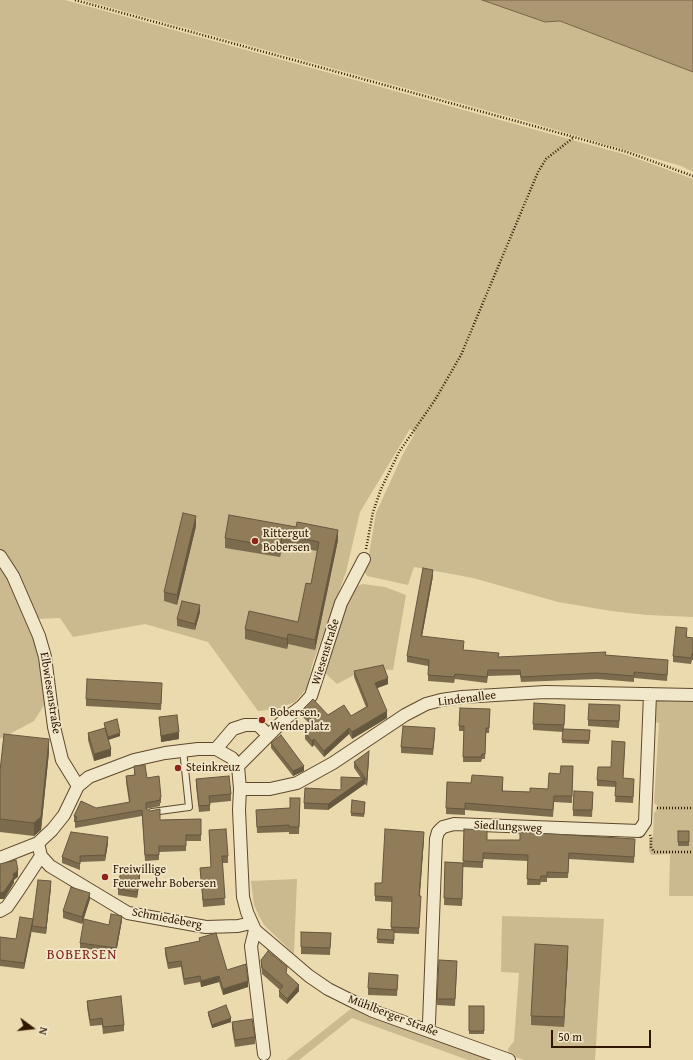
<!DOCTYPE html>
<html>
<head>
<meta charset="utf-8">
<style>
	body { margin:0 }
	#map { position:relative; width:693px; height:1060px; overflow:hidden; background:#eadaad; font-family:"Gentium Book Plus",serif }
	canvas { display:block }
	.north { position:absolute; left:12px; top:1008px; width:40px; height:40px; -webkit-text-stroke:3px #f1e7ca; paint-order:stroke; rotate:105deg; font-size:11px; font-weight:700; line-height:16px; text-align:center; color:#311701 }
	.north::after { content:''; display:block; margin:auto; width:14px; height:18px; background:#311701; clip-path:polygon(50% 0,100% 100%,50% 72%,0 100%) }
	.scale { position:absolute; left:551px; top:1030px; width:100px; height:18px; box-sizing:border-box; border:2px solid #311701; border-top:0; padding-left:5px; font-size:12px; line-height:14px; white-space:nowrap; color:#311701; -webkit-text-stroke:3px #f1e7ca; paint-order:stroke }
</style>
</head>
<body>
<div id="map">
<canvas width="693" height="1060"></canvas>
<div class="north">N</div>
<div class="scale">50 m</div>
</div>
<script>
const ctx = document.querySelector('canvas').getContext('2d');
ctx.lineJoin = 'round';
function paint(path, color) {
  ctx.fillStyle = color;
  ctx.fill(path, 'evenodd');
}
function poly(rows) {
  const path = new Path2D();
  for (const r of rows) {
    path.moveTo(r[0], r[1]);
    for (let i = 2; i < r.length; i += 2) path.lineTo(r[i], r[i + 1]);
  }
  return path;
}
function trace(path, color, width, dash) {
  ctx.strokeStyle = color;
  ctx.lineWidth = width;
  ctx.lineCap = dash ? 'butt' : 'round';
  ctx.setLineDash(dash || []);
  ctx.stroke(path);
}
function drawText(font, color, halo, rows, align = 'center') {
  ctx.font = font + ' "Gentium Book Plus",serif';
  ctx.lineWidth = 3.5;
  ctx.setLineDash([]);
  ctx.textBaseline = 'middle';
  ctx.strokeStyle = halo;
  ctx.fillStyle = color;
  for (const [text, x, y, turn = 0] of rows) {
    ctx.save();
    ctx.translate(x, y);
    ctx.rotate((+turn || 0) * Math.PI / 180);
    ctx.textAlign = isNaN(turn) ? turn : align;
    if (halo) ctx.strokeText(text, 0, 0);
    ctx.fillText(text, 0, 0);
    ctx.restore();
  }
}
const green = poly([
	[0,0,65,0,627,155,693,179,693,617,647,615,611,611,558,602,473,578,414,567,408,585,367,576,364,571,368,560,376,513,403,454,415,433,410,429,360,512,346,572,312,665,307,688,295,702,277,709,258,711,208,642,145,624,73,637,60,618,36,619,0,551],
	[83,0,482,0,545,22,560,21,693,72,693,172,681,166,529,122],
	[0,568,11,582,34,638,42,666,46,702,34,721,0,739],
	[363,584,385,587,406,595,393,670,372,669,354,675,337,684,324,672,333,637,352,592,357,586],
	[659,700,693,702,693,896,669,896,670,854,651,855,649,851,649,838,653,837,654,813,656,811,657,805,654,803,659,723,654,722,656,703],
	[297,879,294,954,264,925,259,916,254,905,251,881],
	[502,916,604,919,595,1060,524,1060,509,1055,508,1049,514,1041,519,973,501,972],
	[352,1008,388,1023,492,1060,468,1060,352,1018,299,1060,286,1060]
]);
const water = poly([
	[482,0,693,0,693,72,560,21,545,22,482,0]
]);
const path = poly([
	[75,0,574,137,627,152,693,176],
	[366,549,373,512,381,489,399,452,435,400,461,355,538,172,546,159,573,138],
	[657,808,693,808],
	[650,835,651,838,651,847,654,852,693,852]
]);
const service = poly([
	[152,812,189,807,183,750]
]);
const minor = poly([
	[0,556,13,576,39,636,45,657,54,727,62,760,78,786],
	[216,749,233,729,245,725,258,725,268,735],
	[238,766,286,718,302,706,311,696,341,603,364,559],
	[240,789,270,789,297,783,333,763,405,715,426,704,441,700,462,697,545,692,693,695],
	[38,843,41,856,50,866,128,913,206,927,238,926,251,923],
	[0,858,38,843,52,830,64,815,78,786,89,777,134,760,165,753,198,749,216,749,232,758,238,766,240,789,239,810,243,897,247,912,255,930,309,976,328,989,350,1000,373,1011,509,1060],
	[0,911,7,907,18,891,41,856],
	[255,930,251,946,264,1054],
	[426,1030,429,1023,436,839,438,832,443,827,454,824,639,831,645,822,650,694]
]);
const wall = poly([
	[229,515,338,540,315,650,288,644,287,649,245,639,245,629,298,622,311,584,317,551,282,544,280,557,225,548,225,538],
	[196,526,177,605,164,601,164,592],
	[433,576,422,636,464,646,463,650,499,657,606,655,668,666,667,681,634,678,634,682,597,679,521,682,520,675,488,676,487,683,455,679,454,683,428,681,428,666,407,662,407,656],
	[200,612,195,630,177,626,177,619],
	[687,633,687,637,693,638,693,660,692,660,691,664,673,662,673,656],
	[354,671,388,684,377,688,387,718,352,739,349,734,324,757,314,745,312,747,305,739,305,733,312,726,302,716,302,710,328,715,351,716,366,707,354,677],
	[162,690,161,710,86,706,86,699],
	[490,709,489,733,486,733,485,759,482,759,481,762,463,762,464,731,459,731,459,726],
	[565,711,564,729,590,730,589,744,562,743,563,732,533,730,533,724],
	[620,712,619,728,588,726,588,720],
	[159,717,179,739,161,742],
	[104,723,120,736,108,740,111,756,94,761,88,740,88,733,105,728],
	[435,734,433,755,401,753,401,747],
	[271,743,304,771,293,776,271,748],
	[625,747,623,778,634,784,633,803,615,802,616,787,597,786,597,780,611,767],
	[49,752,41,830,34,836,0,832,0,771],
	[369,757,367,786,365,784,328,810,304,809,304,803,341,790,361,778,354,768,354,762],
	[134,766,147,778,161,797,161,803,160,803,160,806,146,809,160,820,201,819,201,841,186,841,186,851,159,852,159,860,145,861,142,816,75,828,75,822,74,822,74,816,129,802,126,782,126,776,134,775],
	[573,766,572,803,554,802,553,817,465,810,465,815,446,814,446,808,471,783,503,783,503,791,530,792,548,789,560,774],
	[196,779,231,794,231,801,210,803,210,811,199,812,196,786],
	[593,798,592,817,573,816,573,810],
	[365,802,364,817,351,816,351,813],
	[300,805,299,834,289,834,289,832,257,833,256,810,290,808],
	[464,829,487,840,635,845,634,863,569,859,568,878,547,878,547,882,541,882,540,885,527,885,528,861,483,859,483,868,463,867,462,906,444,905,445,862,463,863],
	[209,830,228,856,228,863,222,863,225,905,203,907,200,868,211,867],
	[678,831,689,831,689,846,678,846],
	[424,838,420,896,419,934,394,933,394,944,377,943,378,929,391,930,392,902,375,901,375,883,382,883],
	[108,843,105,861,80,862,80,870,62,863,62,857],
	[140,879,137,898,118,895,118,889],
	[51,887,46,934,32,932,32,929,24,969,0,966,0,937,16,939,33,919],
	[90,899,82,924,63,918,63,911],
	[122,920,116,953,80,948,80,943,109,925],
	[301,932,331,933,330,955,301,954],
	[199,938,227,970,248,987,223,995,219,982,201,987,200,982,184,985,181,967,168,969,165,954,165,948,199,941],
	[568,955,564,1027,531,1025,531,1016],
	[261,960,287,974,299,991,287,1004,279,997,279,991,280,990,262,974],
	[457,967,455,1006,437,1005,437,999],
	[398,981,397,996,368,995,368,988],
	[87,1001,124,1025,124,1031,103,1034,102,1025,90,1026,87,1007],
	[469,1006,484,1006,484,1034,469,1034],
	[208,1012,231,1022,212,1028,208,1015],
	[232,1022,255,1037,255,1044,235,1047,232,1029]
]);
const shadedWall = poly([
	[196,516,196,526,177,605,177,595],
	[338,530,338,540,315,650,315,640],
	[282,534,282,544,280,557,280,548],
	[433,570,433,576,421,642,421,636],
	[200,605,200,612,195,630,195,624],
	[288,634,288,644,287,649,287,639],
	[388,678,388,684,375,689,375,683],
	[387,711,387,718,352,739,352,732],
	[349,728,349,734,324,757,324,751],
	[179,732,179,739,161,742,161,736],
	[120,733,120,736,108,740,108,737],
	[49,739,49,752,41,830,34,836,34,823],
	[314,739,314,745,312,747,312,741],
	[111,749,111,756,94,761,94,754],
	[369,751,369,757,367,786,367,780],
	[304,766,304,771,293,776,293,771],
	[365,778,365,784,328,810,328,804],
	[424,832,424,838,419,902,419,896],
	[108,837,108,843,105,861,105,855],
	[18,870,18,877,14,880,14,883,4,899,0,899,0,893,13,874],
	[140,872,140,879,137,898,137,892],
	[51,881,51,887,46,934,46,928],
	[90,893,90,899,82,924,82,917],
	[122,916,122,920,116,953,116,948],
	[33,919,32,929,24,969,24,963],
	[568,946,568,955,564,1027,564,1017],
	[219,976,219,982,201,987,201,981],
	[248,981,248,987,223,995,223,989],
	[299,985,299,991,287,1004,287,999],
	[231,1018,231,1022,212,1028,212,1025]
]);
const building = poly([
	[183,513,196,516,177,595,164,592,183,513],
	[229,515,296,527,297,522,338,530,315,640,288,634,287,639,245,629,249,611,298,622,306,583,311,584,319,542,282,534,280,548,225,538,229,515],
	[423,568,433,570,421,636,464,641,463,650,499,653,498,657,606,652,605,655,668,660,667,675,634,672,634,676,597,673,521,677,520,670,488,670,487,677,455,674,454,677,428,675,429,660,407,656,423,568],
	[182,601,200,605,195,624,177,619,182,601],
	[676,627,687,628,686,637,693,638,693,654,692,654,691,658,673,656,676,627],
	[383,665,388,678,375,683,387,711,352,732,349,728,324,751,314,739,312,741,305,733,315,723,302,710,313,699,328,715,344,705,351,716,368,706,354,671,383,665],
	[87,679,162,683,161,704,86,699,87,679],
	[534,703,565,705,564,725,533,724,534,703],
	[589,704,620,705,619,721,588,720,589,704],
	[460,708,490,709,489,728,486,728,485,754,482,754,481,757,463,757,464,726,459,726,460,708],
	[177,715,179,732,161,736,159,717,177,715],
	[117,719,120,733,108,737,104,723,117,719],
	[403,726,435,728,433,749,401,747,403,726],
	[105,728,111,749,94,754,88,733,105,728],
	[563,729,590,730,589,741,562,740,563,729],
	[4,734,49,739,41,817,34,823,0,819,0,771,4,734],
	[281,735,304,766,293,771,271,743,281,735],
	[612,741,625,742,623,778,634,779,633,797,615,796,616,782,597,780,598,767,611,767,612,741],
	[369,751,367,780,365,778,328,804,304,803,305,788,341,790,341,777,365,778,354,762,369,751],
	[145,765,147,778,159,776,161,797,160,797,160,800,146,803,146,809,150,811,160,809,160,820,201,819,201,835,186,835,186,846,159,846,159,855,145,855,142,810,75,822,77,817,74,816,81,801,96,808,130,802,126,776,135,775,134,766,145,765],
	[561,766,573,766,572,796,554,796,553,810,465,803,465,809,446,808,447,782,471,783,472,775,503,777,502,791,530,792,530,788,548,789,549,773,560,774,561,766],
	[229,776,231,794,209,796,210,805,199,806,196,779,229,776],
	[574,791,593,792,592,810,573,810,574,791],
	[290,798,300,798,299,827,289,827,289,825,257,827,256,810,290,808,290,798],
	[352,800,365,802,364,814,351,813,352,800],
	[226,829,228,856,222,856,225,898,203,900,200,868,211,867,209,830,226,829],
	[385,829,424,832,419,896,421,896,419,928,391,927,392,897,375,896,375,883,382,883,385,829],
	[464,829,487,830,487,840,520,840,520,832,635,839,634,857,569,853,568,873,547,872,547,876,541,876,540,880,527,879,528,855,483,853,483,862,463,861,464,829],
	[678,831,689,831,689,842,678,842,678,831],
	[71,832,108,837,105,855,80,856,80,864,62,857,71,832],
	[16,860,18,870,13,874,14,877,4,892,0,893,0,864,16,860],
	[445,862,463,863,462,899,444,898,445,862],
	[121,869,140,872,137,892,118,889,121,869],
	[38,880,51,881,46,928,32,926,38,880],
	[71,887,90,893,82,917,63,911,71,887],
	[111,914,122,916,116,948,80,943,84,919,109,925,111,914],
	[20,917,33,919,24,963,0,960,0,937,16,939,20,917],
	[378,929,394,930,394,940,377,939,378,929],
	[301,932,331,933,330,948,301,947,301,932],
	[216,933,227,970,246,964,248,981,223,989,219,976,201,981,200,976,184,979,181,961,168,963,165,948,200,941,199,938,216,933],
	[535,944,568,946,564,1017,531,1016,535,944],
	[268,951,287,967,286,973,299,985,287,999,279,991,283,986,262,968,261,960,268,951],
	[439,960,457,961,455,999,437,999,439,960],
	[369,973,398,975,397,990,368,988,369,973],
	[121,996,124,1025,103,1027,102,1018,90,1020,87,1001,121,996],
	[226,1005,231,1018,212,1025,208,1012,226,1005],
	[469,1006,484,1006,484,1031,469,1031,469,1006],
	[252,1019,255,1037,235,1040,232,1022,252,1019]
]);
const markers = [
	[255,541,4,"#8f2418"],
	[262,720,4,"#8f2418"],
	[178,768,4,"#8f2418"],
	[105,877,4,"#8f2418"]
];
const poiNames = [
	["Rittergut",263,534],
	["Bobersen",263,548],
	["Bobersen,",270,713],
	["Wendeplatz",270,727],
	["Steinkreuz",186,768],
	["Freiwillige",113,870],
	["Feuerwehr Bobersen",113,884]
];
const streetNames = [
	["Wiesenstraße",326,652,-73],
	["Elbwiesenstraße",50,693,81],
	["Lindenallee",467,699,-7],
	["Siedlungsweg",508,827,3],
	["Schmiedeberg",167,919,11],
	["Mühlberger Straße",393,1016,21]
];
const quarterNames = [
	["BOBERSEN",82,955]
];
paint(green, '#cbb990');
paint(water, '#ab9873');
trace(water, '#7a6445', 1);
trace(service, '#5f482c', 8);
trace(minor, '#5f482c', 14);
trace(path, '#311701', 2.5, [1, 2]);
trace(service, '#f1e7ca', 6);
trace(minor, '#f1e7ca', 12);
paint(wall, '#7d6b4d');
paint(shadedWall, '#66573f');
paint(building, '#917c5a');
trace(building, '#66573f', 1);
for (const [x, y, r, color] of markers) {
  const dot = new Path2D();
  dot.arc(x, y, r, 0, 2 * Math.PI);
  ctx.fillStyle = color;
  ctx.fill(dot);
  trace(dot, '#f1e7ca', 1.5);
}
drawText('12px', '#311701', '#f1e7ca', poiNames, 'left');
drawText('12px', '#311701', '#f1e7ca', streetNames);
ctx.letterSpacing = '1px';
drawText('14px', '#7a1f14', '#f1e7ca', quarterNames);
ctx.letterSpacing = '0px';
</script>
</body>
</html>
